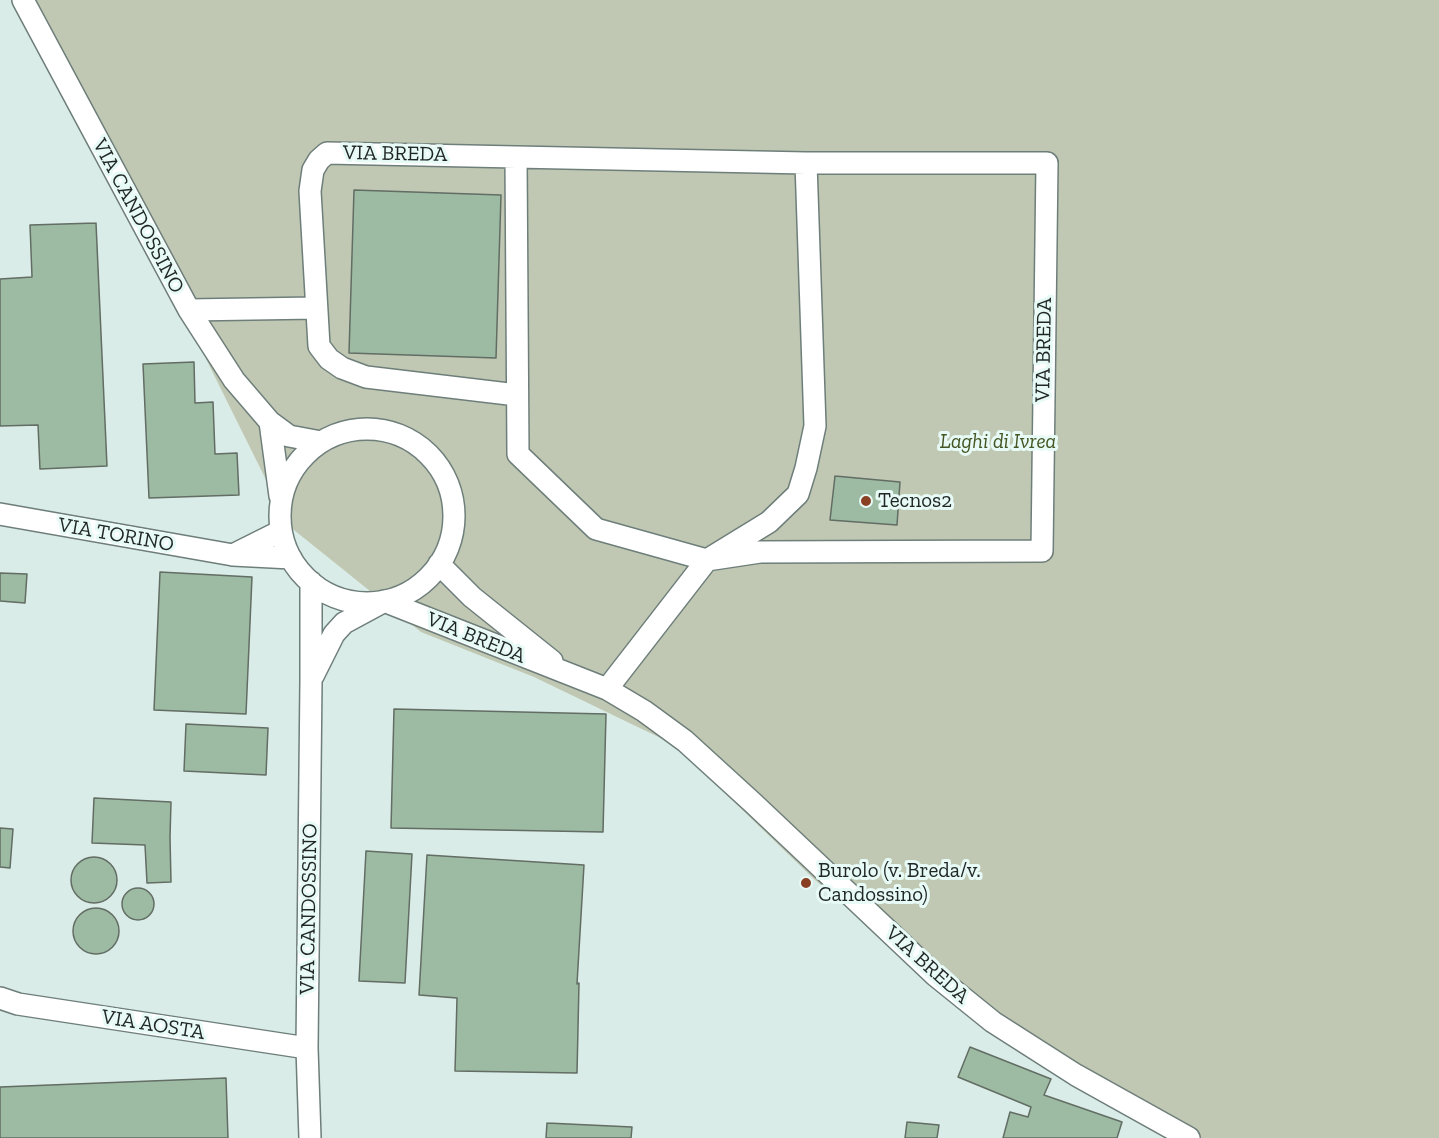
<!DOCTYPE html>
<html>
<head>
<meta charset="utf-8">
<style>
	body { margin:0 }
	canvas { display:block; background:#daece8 }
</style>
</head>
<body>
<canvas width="1439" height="1138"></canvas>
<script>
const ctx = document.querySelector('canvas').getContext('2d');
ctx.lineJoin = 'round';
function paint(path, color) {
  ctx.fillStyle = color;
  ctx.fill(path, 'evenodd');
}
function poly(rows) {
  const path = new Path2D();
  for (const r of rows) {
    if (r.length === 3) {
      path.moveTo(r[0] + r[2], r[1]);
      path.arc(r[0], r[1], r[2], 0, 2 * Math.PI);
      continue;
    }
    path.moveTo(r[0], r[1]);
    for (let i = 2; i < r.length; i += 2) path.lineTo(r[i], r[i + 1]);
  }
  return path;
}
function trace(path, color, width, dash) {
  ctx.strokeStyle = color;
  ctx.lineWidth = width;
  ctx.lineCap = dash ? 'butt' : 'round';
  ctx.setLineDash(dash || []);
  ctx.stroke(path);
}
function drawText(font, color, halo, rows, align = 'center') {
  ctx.font = font + ' "Zilla Slab",serif';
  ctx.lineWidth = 6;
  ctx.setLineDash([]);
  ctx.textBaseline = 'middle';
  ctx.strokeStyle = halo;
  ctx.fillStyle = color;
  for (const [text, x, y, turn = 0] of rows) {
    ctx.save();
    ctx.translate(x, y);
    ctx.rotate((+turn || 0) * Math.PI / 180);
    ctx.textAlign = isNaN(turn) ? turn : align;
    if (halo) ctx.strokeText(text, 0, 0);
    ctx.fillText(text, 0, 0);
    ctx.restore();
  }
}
const green = poly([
	[15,0,1439,0,1439,1138,1174,1138,998,1029,815,880,675,745,534,677,421,632,289,526,132,210]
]);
const building = poly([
	[354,190,501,195,496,358,349,353,354,190],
	[96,223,107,466,40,469,38,425,0,426,0,279,32,277,30,225,96,223],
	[194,362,195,403,213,402,215,454,237,453,239,495,149,498,143,364,194,362],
	[835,476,900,482,897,525,830,520,835,476],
	[160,572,252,577,246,714,154,710,160,572],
	[0,573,27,574,25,603,0,601,0,573],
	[394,709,606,714,603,832,391,828,394,709],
	[186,724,268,728,266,775,184,771,186,724],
	[94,798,171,802,170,837,171,882,147,883,145,845,92,843,94,798],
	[0,828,13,829,10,868,0,867,0,828],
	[366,851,412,854,405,983,359,981,366,851],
	[427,855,584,865,577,984,579,983,577,1073,455,1071,457,998,419,995,427,855],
	[94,880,23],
	[138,904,16],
	[96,931,23],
	[970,1047,1051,1079,1044,1095,1122,1122,1117,1138,1003,1138,1010,1112,1028,1117,1031,1107,958,1077,970,1047],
	[226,1078,228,1138,0,1138,0,1087,226,1078],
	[907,1122,939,1125,937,1138,905,1138,907,1122],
	[547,1123,632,1127,631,1138,546,1138,547,1123]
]);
const street = poly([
	[23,0,189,310,234,380,270,422,289,436,321,442],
	[516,157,518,454,596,529,707,560,760,552,1042,551,1047,163,806,163,516,157,327,153,319,160,313,170,310,191,319,346,329,359,342,368,366,377,517,395],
	[189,310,316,308],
	[270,422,280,496],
	[367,516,87],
	[0,514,233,555,291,558],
	[233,555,281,531],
	[439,564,472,597,552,661],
	[384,601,607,689,644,711,685,741,753,803,936,976,993,1022,1076,1075,1189,1138],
	[313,676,334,634,344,623,381,603],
	[607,689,707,560,769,522,798,494,806,468,815,426,806,163],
	[0,998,18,1004,307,1048],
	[310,1138,307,1048,311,680,311,582]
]);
const markers = [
	[866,501,6,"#894023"],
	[806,883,6,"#894023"]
];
const streetNames = [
	["VIA BREDA",395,154,1],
	["VIA CANDOSSINO",138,216,62],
	["VIA BREDA",1044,350,-89],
	["VIA TORINO",116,535,10],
	["VIA BREDA",476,638,22],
	["VIA CANDOSSINO",309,909,-89],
	["VIA BREDA",927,965,42],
	["VIA AOSTA",153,1025,9]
];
const parkNames = [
	["Laghi di Ivrea",998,442]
];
const poiNames = [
	["Tecnos2",878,501],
	["Burolo (v. Breda/v.",818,871],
	["Candossino)",818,895]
];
paint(green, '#c0c8b3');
paint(building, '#9dbaa3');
trace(building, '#626d64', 1.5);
trace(street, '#6e7e7a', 24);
trace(street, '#fff', 21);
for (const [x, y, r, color] of markers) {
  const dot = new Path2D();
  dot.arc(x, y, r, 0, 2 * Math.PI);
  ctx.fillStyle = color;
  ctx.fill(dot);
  trace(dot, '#e7faf5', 2);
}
drawText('21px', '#1f2624', '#e7faf5', streetNames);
drawText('italic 21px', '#455524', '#e7faf5', parkNames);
drawText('21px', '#1f2624', '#e7faf5', poiNames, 'left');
</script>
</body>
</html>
